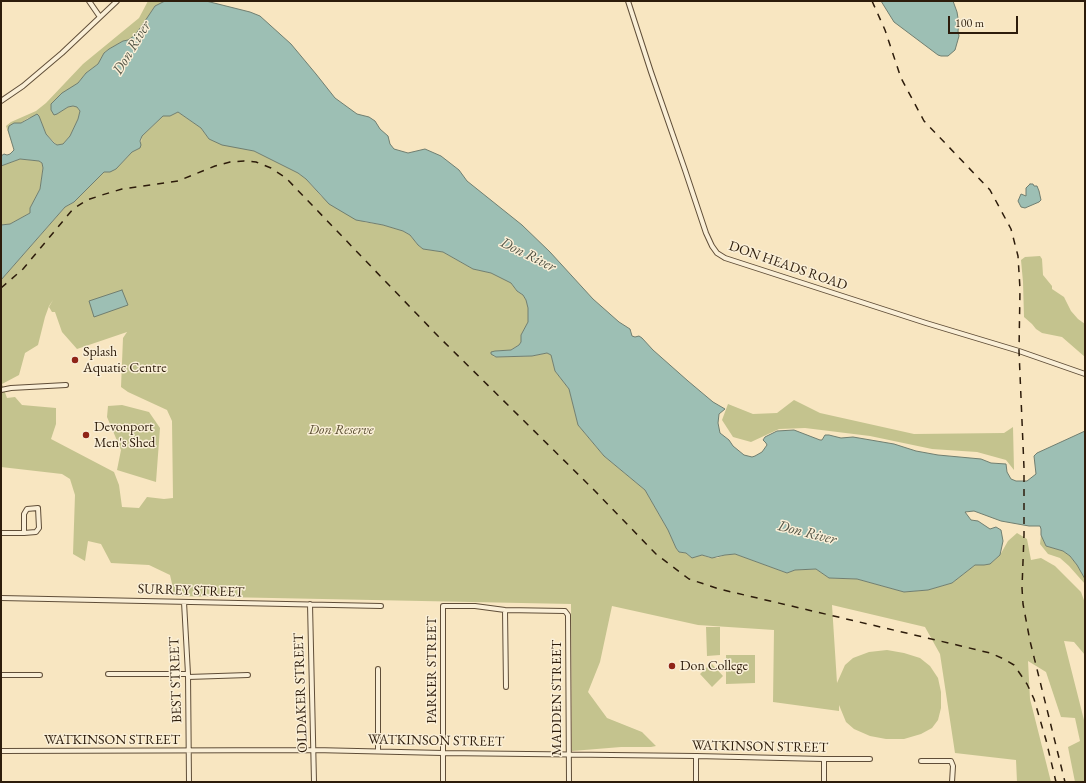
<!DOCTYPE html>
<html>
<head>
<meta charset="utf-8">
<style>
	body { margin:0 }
	#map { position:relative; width:1086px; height:783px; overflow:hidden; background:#f8e6c1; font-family:"EB Garamond",serif }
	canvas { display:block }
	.frame { position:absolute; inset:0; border:2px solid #2d1c0b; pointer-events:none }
	.scale { position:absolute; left:948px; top:16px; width:70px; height:18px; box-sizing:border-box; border:2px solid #2d1c0b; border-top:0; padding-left:5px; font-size:12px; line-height:14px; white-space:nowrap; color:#2d1c0b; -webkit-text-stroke:3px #faefd7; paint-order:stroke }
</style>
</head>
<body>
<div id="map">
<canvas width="1086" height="783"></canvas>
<div class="frame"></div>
<div class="scale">100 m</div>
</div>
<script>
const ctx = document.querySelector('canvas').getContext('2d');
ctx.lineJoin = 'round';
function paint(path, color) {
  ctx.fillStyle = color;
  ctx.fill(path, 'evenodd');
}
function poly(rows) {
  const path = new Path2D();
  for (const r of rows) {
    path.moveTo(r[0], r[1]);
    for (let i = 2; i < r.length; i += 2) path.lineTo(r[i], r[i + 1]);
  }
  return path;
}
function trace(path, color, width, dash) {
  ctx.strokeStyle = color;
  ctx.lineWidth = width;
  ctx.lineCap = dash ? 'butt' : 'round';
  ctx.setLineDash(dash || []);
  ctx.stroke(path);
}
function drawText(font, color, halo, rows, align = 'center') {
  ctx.font = font + ' "EB Garamond",serif';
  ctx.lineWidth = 3;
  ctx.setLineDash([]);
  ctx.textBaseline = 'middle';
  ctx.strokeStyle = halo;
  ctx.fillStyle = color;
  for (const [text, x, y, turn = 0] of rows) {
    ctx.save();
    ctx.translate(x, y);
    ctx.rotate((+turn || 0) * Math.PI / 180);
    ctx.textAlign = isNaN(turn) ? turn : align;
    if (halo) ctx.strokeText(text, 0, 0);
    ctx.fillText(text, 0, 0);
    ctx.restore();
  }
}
const green = poly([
	[148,1,165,1,155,6,141,27,134,36,128,40,123,41,109,49,104,53,98,64,86,73,78,83,72,88,57,114,68,107,73,106,77,107,80,111,78,119,70,136,63,144,57,145,46,134,39,116,28,118,21,123,14,123,8,130,14,150,6,126,11,122,36,111,46,103,83,64,139,18],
	[178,112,201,128,209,139,254,151,298,173,306,179,321,196,364,222,383,225,403,231,410,235,418,245,423,249,443,252,473,269,491,273,511,283,517,291,523,295,526,300,528,308,528,322,521,335,521,342,519,345,511,350,495,351,493,356,496,357,532,356,547,353,551,355,555,371,569,389,578,425,604,456,645,490,668,530,676,548,679,552,686,553,692,558,702,555,710,558,717,558,725,555,735,554,787,573,795,570,816,569,829,578,857,579,904,592,928,590,952,583,975,565,984,565,990,564,1000,555,1008,541,1017,533,1027,539,1031,560,1041,558,1055,566,1081,592,1085,603,1085,655,1074,642,1064,641,1085,724,1085,782,1075,782,1068,747,1080,741,1075,718,1061,717,1046,672,1028,661,1030,699,1051,782,1017,782,1016,760,955,753,940,654,925,627,832,605,837,683,845,665,853,658,869,652,887,650,904,653,920,658,930,666,938,678,941,692,941,708,938,720,932,728,921,734,904,739,886,739,870,736,854,729,846,722,839,705,839,711,773,702,774,630,698,625,612,606,600,662,588,692,607,718,642,732,656,746,651,747,621,747,572,751,571,604,173,596,173,588,170,575,149,565,111,563,101,544,88,541,85,561,73,554,75,495,70,479,62,474,1,467,1,280,65,207,74,202,104,172,116,169,132,152,140,148,142,136,163,116,170,116],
	[53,300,49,307,52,312,55,312,62,332,77,349,127,332,123,338,121,387,128,392,167,410,172,421,173,498,164,499,147,497,139,508,122,507,119,485,114,472,51,439,56,424,56,408,22,405,15,397,7,398,2,384,19,375,25,353,38,345,45,317,49,306],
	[20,159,39,161,42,163,43,168,40,189,30,208,30,213,10,224,1,225,1,166],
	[1040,256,1042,259,1043,275,1052,286,1052,289,1064,297,1071,311,1078,319,1085,324,1085,357,1062,337,1042,333,1036,329,1032,324,1024,317,1023,282,1021,260,1025,257],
	[794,400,820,413,914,434,1004,433,1013,427,1014,470,1006,460,977,452,932,449,870,436,805,428,779,429,751,442,733,437,722,420,728,404,753,414,777,413],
	[122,405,149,412,160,428,156,482,117,470,121,450,107,417,108,406],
	[1041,535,1046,546,1063,551,1070,556,1077,565,1085,579,1085,584,1069,566,1060,558,1048,554,1040,544],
	[706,627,720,627,720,655,707,656],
	[726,655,755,655,755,683,726,684],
	[711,663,723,676,712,687,700,674]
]);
const water = poly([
	[165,1,206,1,250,12,260,16,291,44,316,74,335,98,357,114,369,117,375,121,380,129,388,136,390,144,394,149,408,153,425,149,441,156,459,170,467,181,522,225,550,252,593,299,619,322,630,329,632,336,635,337,639,336,642,338,653,350,688,381,713,402,725,409,719,414,718,423,720,433,729,440,733,446,744,455,752,457,755,456,762,452,767,445,766,443,763,440,765,437,777,431,794,430,820,440,822,440,825,435,829,435,841,438,853,437,894,444,916,451,938,455,981,459,991,463,1006,464,1007,472,1011,479,1016,481,1027,481,1036,474,1034,456,1037,453,1085,431,1085,579,1077,565,1070,556,1063,551,1046,546,1041,535,1041,529,1040,526,1029,526,1001,521,974,511,965,512,971,520,978,521,990,529,996,527,1001,530,1003,541,1000,555,990,564,984,565,975,565,952,583,928,590,904,592,857,579,829,578,816,569,795,570,787,573,735,554,725,555,712,558,702,555,692,558,686,553,679,552,676,548,668,530,645,490,604,456,578,425,569,389,555,371,551,355,547,353,532,356,496,357,491,354,491,352,495,351,511,350,519,345,521,342,521,335,528,322,528,308,526,300,523,295,517,291,511,283,491,273,473,269,443,252,423,249,418,245,410,235,403,231,383,225,356,220,329,204,306,179,298,173,254,151,222,145,209,139,201,128,178,112,170,116,163,116,142,136,140,141,141,145,140,148,132,152,116,169,110,172,104,172,74,202,65,207,1,280,1,225,10,224,30,213,30,208,40,189,43,168,42,163,39,161,20,159,1,166,1,156,4,154,7,155,10,154,14,150,8,130,9,126,14,123,21,123,37,114,39,116,46,134,54,143,57,145,63,144,70,136,78,119,80,111,77,107,73,106,68,107,57,114,54,115,51,110,51,104,62,93,78,83,86,73,98,64,104,53,109,49,123,41,128,40,134,36,141,27,155,6,165,1],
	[881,1,953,1,957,12,959,24,958,31,959,36,955,50,948,56,941,56,938,55,894,22,881,1],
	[1030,184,1033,184,1034,186,1037,186,1039,191,1041,200,1039,202,1025,208,1021,207,1018,201,1021,194,1026,196,1026,188,1030,184],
	[122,290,128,305,94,317,89,301,122,290]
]);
const street = poly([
	[89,1,100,17],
	[628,1,651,72,685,170,706,233,712,246,717,253,725,258,926,323,1019,351,1085,374],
	[1,101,23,86,62,53,117,1],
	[1,390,11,388,66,385],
	[1,533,24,533,36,532,39,528,38,508,27,509,24,514,24,533],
	[1,598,381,606],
	[184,602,188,674,189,782],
	[310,604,314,782],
	[505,610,506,687],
	[378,669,378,751],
	[108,674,188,674],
	[1,675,40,675],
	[188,677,248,675],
	[1,751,314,750,443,753,696,756,824,759,870,759],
	[696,756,696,782],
	[824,759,824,782],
	[921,761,951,761,953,766,952,782],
	[443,782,443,606,475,606,505,610,565,611,568,615,569,782]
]);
const rail = poly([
	[872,1,885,30,901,78,924,121,990,190,1011,229,1018,256,1020,289,1019,351,1024,468,1024,535,1022,588,1023,604,1030,641,1065,782],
	[1,288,23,269,73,209,87,200,102,195,122,189,178,181,215,166,230,162,244,161,256,162,271,168,286,178,438,336,595,491,656,554,689,579,719,589,957,645,990,653,1004,659,1014,665,1027,684,1034,699,1046,740,1056,782]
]);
const markers = [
	[75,360,4,"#8f2418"],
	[86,435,4,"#8f2418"],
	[672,666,4,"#8f2418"]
];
const streetNames = [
	["DON HEADS ROAD",788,266,19],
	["SURREY STREET",191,591,2],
	["PARKER STREET",432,670,-90],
	["BEST STREET",176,680,-92],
	["OLDAKER STREET",301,693,-92],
	["MADDEN STREET",557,698,-90],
	["WATKINSON STREET",112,740],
	["WATKINSON STREET",436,741,1],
	["WATKINSON STREET",760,747,1]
];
const poiNames = [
	["Splash",83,352],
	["Aquatic Centre",83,368],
	["Devonport",94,427],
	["Men's Shed",94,443],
	["Don College",680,666]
];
const parkNames = [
	["Don Reserve",341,430]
];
const waterNames = [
	["Don River",132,48,-59],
	["Don River",528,255,26],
	["Don River",807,533,14]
];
paint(green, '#c4c38e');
paint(water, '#9dbfb4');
trace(water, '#707e70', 1);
trace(street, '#604e38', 6);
trace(street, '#faefd7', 4);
trace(rail, '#2d1c0b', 1.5, [7, 7]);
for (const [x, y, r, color] of markers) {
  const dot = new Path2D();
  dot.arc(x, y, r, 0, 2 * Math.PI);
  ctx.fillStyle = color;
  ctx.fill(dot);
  trace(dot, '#faefd7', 1.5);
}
drawText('14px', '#2d1c0b', '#faefd7', streetNames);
drawText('14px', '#2d1c0b', '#faefd7', poiNames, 'left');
drawText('italic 14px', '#5a4e32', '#faefd7', parkNames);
drawText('italic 15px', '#545546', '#faefd7', waterNames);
</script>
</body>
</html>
